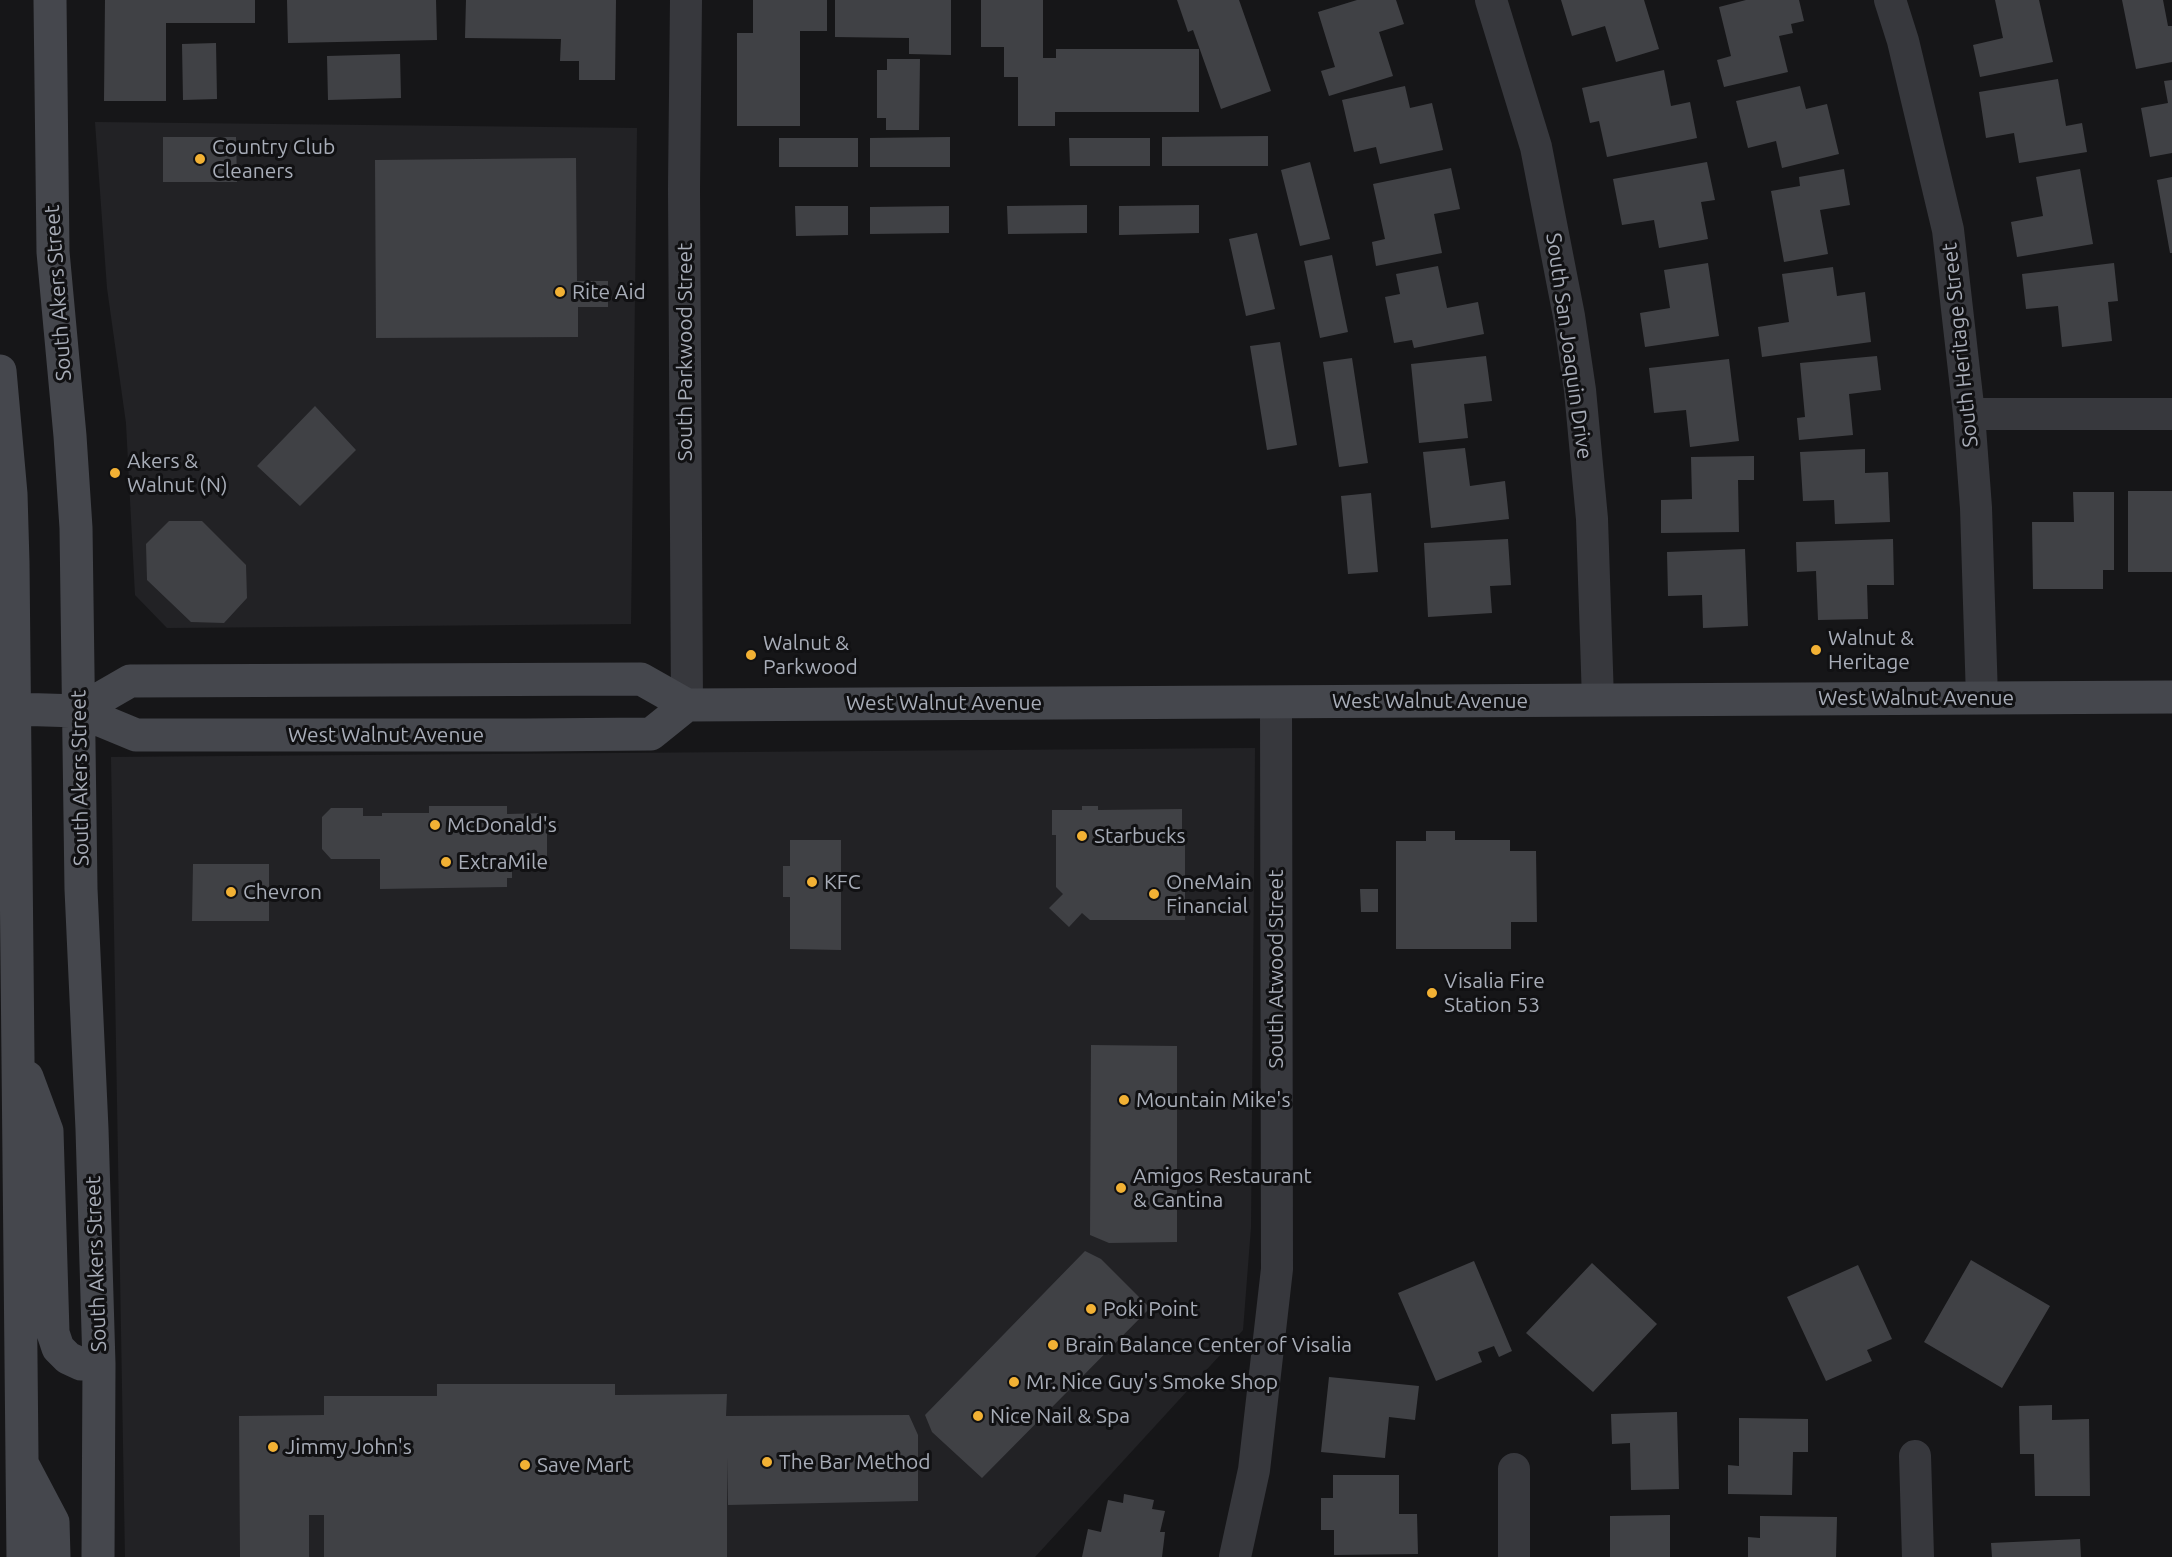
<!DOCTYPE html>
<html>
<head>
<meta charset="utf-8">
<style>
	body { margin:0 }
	canvas { display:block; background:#161618 }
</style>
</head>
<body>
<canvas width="2172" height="1557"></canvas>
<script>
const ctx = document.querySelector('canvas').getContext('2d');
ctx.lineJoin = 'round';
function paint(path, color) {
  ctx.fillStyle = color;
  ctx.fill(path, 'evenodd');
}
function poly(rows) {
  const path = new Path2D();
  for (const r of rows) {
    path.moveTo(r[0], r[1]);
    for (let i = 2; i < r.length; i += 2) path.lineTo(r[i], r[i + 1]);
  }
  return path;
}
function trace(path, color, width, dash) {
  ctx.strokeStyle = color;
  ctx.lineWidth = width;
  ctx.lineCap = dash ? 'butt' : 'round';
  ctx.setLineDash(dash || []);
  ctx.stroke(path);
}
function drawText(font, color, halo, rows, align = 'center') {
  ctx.font = font + ' Ubuntu,sans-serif';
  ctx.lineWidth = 6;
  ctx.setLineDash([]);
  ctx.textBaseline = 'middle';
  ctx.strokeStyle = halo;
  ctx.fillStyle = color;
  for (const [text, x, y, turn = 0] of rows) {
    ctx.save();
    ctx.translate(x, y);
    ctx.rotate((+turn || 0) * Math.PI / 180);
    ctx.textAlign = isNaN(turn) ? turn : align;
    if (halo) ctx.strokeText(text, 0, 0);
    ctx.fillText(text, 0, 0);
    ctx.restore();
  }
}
const built = poly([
	[95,122,637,128,631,624,167,628,135,595,126,423,107,288],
	[1255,748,1251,1227,1243,1330,1035,1557,125,1557,111,757]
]);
const building = poly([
	[105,0,255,0,255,23,166,23,166,101,104,101],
	[287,0,436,0,437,40,288,43],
	[466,0,616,0,615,80,579,80,579,61,560,61,561,39,465,38],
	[753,0,827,0,827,31,800,31,800,126,737,126,737,33,753,33],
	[835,0,951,0,951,55,909,54,909,38,835,37],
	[981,0,1043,0,1043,58,1056,58,1056,49,1199,49,1199,112,1055,112,1055,126,1018,126,1018,77,1004,77,1004,47,981,47],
	[1177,0,1239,0,1271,91,1221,109,1193,30,1188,32],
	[1357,0,1396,0,1404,24,1379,32,1393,76,1329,96,1321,71,1335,67,1318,12],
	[1561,0,1644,0,1659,49,1616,62,1605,26,1572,36],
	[1746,0,1799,0,1804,21,1791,24,1793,33,1779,36,1788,72,1724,87,1717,60,1731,56,1719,7],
	[1995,0,2039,0,2053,62,1980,77,1973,45,2003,38],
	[2122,0,2163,0,2168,26,2172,26,2172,62,2136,69],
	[216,43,217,99,183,100,182,44],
	[400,54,401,98,328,100,327,56],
	[887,59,920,59,919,130,886,130,886,118,877,118,877,70,887,70],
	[1664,70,1671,106,1690,102,1697,138,1607,157,1599,121,1590,123,1582,88],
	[2058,79,2066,126,2082,123,2087,152,2019,163,2014,133,1986,138,1979,92],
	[2172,80,2172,153,2150,157,2141,108,2168,103,2164,81],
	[1405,86,1410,108,1432,103,1443,150,1380,164,1376,147,1354,152,1342,100],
	[1800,86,1806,109,1827,104,1839,154,1782,168,1776,141,1748,148,1736,101],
	[1268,136,1268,166,1162,166,1162,137],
	[163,137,236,137,237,182,163,182],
	[950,137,950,167,870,167,870,138],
	[779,138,858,138,858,167,779,167],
	[1069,138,1150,138,1150,166,1070,166],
	[576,158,577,281,608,281,608,307,578,307,578,337,376,338,375,160],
	[1310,162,1330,239,1300,246,1281,170],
	[1707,162,1715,200,1701,202,1708,239,1659,248,1654,220,1622,225,1613,179],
	[1451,168,1460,209,1434,214,1442,253,1376,266,1372,242,1385,239,1373,184],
	[1844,169,1850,205,1820,210,1828,254,1784,262,1771,191,1800,186,1799,177],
	[2080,169,2093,244,2017,257,2011,222,2043,216,2036,177],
	[2172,177,2172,253,2170,253,2157,180],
	[1087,205,1087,233,1008,234,1007,206],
	[1199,205,1199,233,1119,235,1119,206],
	[795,206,848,206,848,235,796,236],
	[949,206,949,233,870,234,870,207],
	[1257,233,1275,309,1246,316,1229,239],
	[1332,255,1348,332,1320,338,1304,261],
	[1708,263,1719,336,1645,347,1640,313,1670,308,1664,270],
	[2114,263,2118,301,2108,302,2112,341,2062,347,2058,306,2026,309,2022,274],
	[1438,266,1447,308,1478,302,1484,334,1414,348,1412,340,1394,343,1385,297,1400,294,1396,274],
	[1833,267,1837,296,1865,292,1871,342,1762,357,1758,327,1789,322,1782,274],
	[1280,342,1297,445,1267,450,1250,346],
	[1486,356,1492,401,1464,404,1468,438,1419,443,1411,364],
	[1877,356,1881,390,1849,394,1853,435,1799,440,1797,418,1805,417,1800,363],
	[1352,358,1368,463,1339,467,1323,362],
	[1729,359,1739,441,1690,447,1686,410,1654,413,1649,368],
	[315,406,356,450,300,506,257,466],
	[1465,448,1470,486,1505,481,1509,519,1431,528,1423,452],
	[1865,449,1865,473,1888,472,1890,522,1835,524,1834,500,1803,501,1800,452],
	[1754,456,1754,480,1738,480,1739,532,1661,533,1661,500,1692,499,1691,457],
	[2128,491,2172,491,2172,572,2128,572],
	[2073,492,2114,492,2114,570,2103,570,2103,589,2033,589,2032,522,2074,522],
	[1371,493,1378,572,1348,574,1341,496],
	[169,521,202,521,246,565,247,598,224,623,191,622,147,580,146,544],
	[1508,539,1511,585,1490,586,1492,613,1428,617,1424,543],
	[1893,539,1894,585,1867,585,1868,619,1818,620,1816,571,1797,572,1796,542],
	[1745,549,1748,626,1703,628,1702,595,1668,596,1667,552],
	[429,806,507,806,507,814,547,813,547,856,512,856,512,878,507,878,507,887,380,889,380,859,331,859,322,849,322,817,331,808,363,808,363,816,382,816,382,813,429,813],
	[1082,806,1098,806,1098,810,1182,809,1182,835,1179,836,1179,844,1185,844,1185,920,1090,920,1082,913,1069,927,1049,908,1063,894,1056,887,1056,835,1052,835,1052,810,1082,810],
	[1426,831,1455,831,1455,840,1510,840,1510,851,1536,851,1537,922,1511,922,1511,949,1396,949,1396,841,1426,841],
	[790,840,841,840,841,950,790,949,790,897,783,897,783,866,790,866],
	[193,864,269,864,269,921,192,921],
	[1360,889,1378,889,1378,912,1361,912],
	[1091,1045,1177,1046,1177,1242,1109,1243,1090,1235],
	[1085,1251,1101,1259,1150,1308,982,1478,932,1432,925,1415],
	[1971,1260,2050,1306,2002,1388,1924,1342],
	[1474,1261,1512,1351,1499,1357,1494,1346,1478,1352,1482,1362,1436,1381,1398,1293],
	[1592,1263,1657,1324,1593,1392,1526,1333],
	[1858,1265,1892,1339,1867,1350,1872,1361,1826,1381,1787,1297],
	[1329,1377,1419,1386,1415,1420,1389,1417,1385,1458,1321,1452],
	[437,1384,615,1384,615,1395,727,1394,726,1416,909,1415,918,1435,918,1501,728,1505,727,1458,727,1557,324,1557,324,1515,309,1515,309,1557,240,1557,239,1416,324,1415,324,1396,437,1396],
	[2052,1405,2052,1420,2089,1419,2090,1496,2035,1496,2034,1454,2020,1454,2019,1406],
	[1677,1412,1679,1489,1631,1490,1630,1443,1612,1444,1611,1414],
	[1739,1418,1808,1419,1808,1452,1793,1452,1792,1495,1728,1494,1728,1465,1739,1466],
	[1333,1475,1399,1475,1399,1514,1417,1514,1418,1554,1334,1555,1334,1530,1321,1530,1321,1498,1333,1498],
	[1124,1494,1154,1500,1152,1509,1165,1511,1160,1532,1165,1532,1162,1557,1082,1557,1088,1529,1101,1532,1108,1500,1123,1503],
	[1670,1515,1670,1557,1610,1557,1610,1516],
	[1760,1516,1837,1517,1836,1557,1748,1557,1748,1537,1760,1538],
	[2080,1539,2081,1557,1992,1557,1991,1543]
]);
const minor = poly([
	[686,0,684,189,687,705],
	[1491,0,1536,147,1569,316,1580,390,1592,519,1598,700],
	[1890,0,1903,41,1948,230,1969,414,1976,508,1982,698],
	[1969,414,2172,414],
	[1915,1456,1918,1557],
	[1514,1469,1514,1557],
	[1235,1557,1254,1470,1277,1269,1276,702]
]);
const secondary = poly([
	[50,0,53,252,70,436,76,528,81,889,92,1129,99,1364,98,1557],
	[0,371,11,494,13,563,23,1557],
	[14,709,78,711,136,735,527,735,651,734,687,705],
	[78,711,130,681,641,679,687,705,2172,697],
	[27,1077,47,1131,53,1333,58,1348,68,1358,81,1364,99,1364],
	[24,1467,53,1522,54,1557]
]);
const markers = [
	[200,159,6,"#f2b134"],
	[560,292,6,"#f2b134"],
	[115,473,6,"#f2b134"],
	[1816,650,6,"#f2b134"],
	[751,655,6,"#f2b134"],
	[435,825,6,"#f2b134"],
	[1082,836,6,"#f2b134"],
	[446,862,6,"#f2b134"],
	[812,882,6,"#f2b134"],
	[231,892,6,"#f2b134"],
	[1154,894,6,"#f2b134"],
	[1432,993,6,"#f2b134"],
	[1124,1100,6,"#f2b134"],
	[1121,1188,6,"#f2b134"],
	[1091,1309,6,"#f2b134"],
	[1053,1345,6,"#f2b134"],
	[1014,1382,6,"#f2b134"],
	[978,1416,6,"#f2b134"],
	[273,1447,6,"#f2b134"],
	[767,1462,6,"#f2b134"],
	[525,1465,6,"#f2b134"]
];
const poiNames = [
	["Country Club",212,147],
	["Cleaners",212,171],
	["Rite Aid",572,292],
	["Akers &",127,461],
	["Walnut (N)",127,485],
	["Walnut &",1828,638],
	["Heritage",1828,662],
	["Walnut &",763,643],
	["Parkwood",763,667],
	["McDonald's",447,825],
	["Starbucks",1094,836],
	["ExtraMile",458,862],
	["KFC",824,882],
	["OneMain",1166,882],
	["Financial",1166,906],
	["Chevron",243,892],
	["Visalia Fire",1444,981],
	["Station 53",1444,1005],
	["Mountain Mike's",1136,1100],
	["Amigos Restaurant",1133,1176],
	["& Cantina",1133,1200],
	["Poki Point",1103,1309],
	["Brain Balance Center of Visalia",1065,1345],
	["Mr. Nice Guy's Smoke Shop",1026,1382],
	["Nice Nail & Spa",990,1416],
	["Jimmy John's",285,1447],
	["The Bar Method",779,1462],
	["Save Mart",537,1465]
];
const streetNames = [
	["South Akers Street",58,293,-94],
	["South Heritage Street",1960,345,-96],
	["South San Joaquin Drive",1569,346,82],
	["South Parkwood Street",685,352,-90],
	["West Walnut Avenue",1916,698],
	["West Walnut Avenue",1430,701],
	["West Walnut Avenue",944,703],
	["West Walnut Avenue",386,735],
	["South Akers Street",80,778,-91],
	["South Atwood Street",1276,969,-90],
	["South Akers Street",96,1264,-92]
];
paint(built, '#222225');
paint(building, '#404145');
trace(minor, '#37383d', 32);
trace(secondary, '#45474d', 33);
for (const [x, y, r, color] of markers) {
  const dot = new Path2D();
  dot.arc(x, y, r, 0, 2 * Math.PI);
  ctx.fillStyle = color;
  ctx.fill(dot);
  trace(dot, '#111113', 2);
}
drawText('21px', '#a8adb8', '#111113', poiNames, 'left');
drawText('21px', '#a8adb8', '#111113', streetNames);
</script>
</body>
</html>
